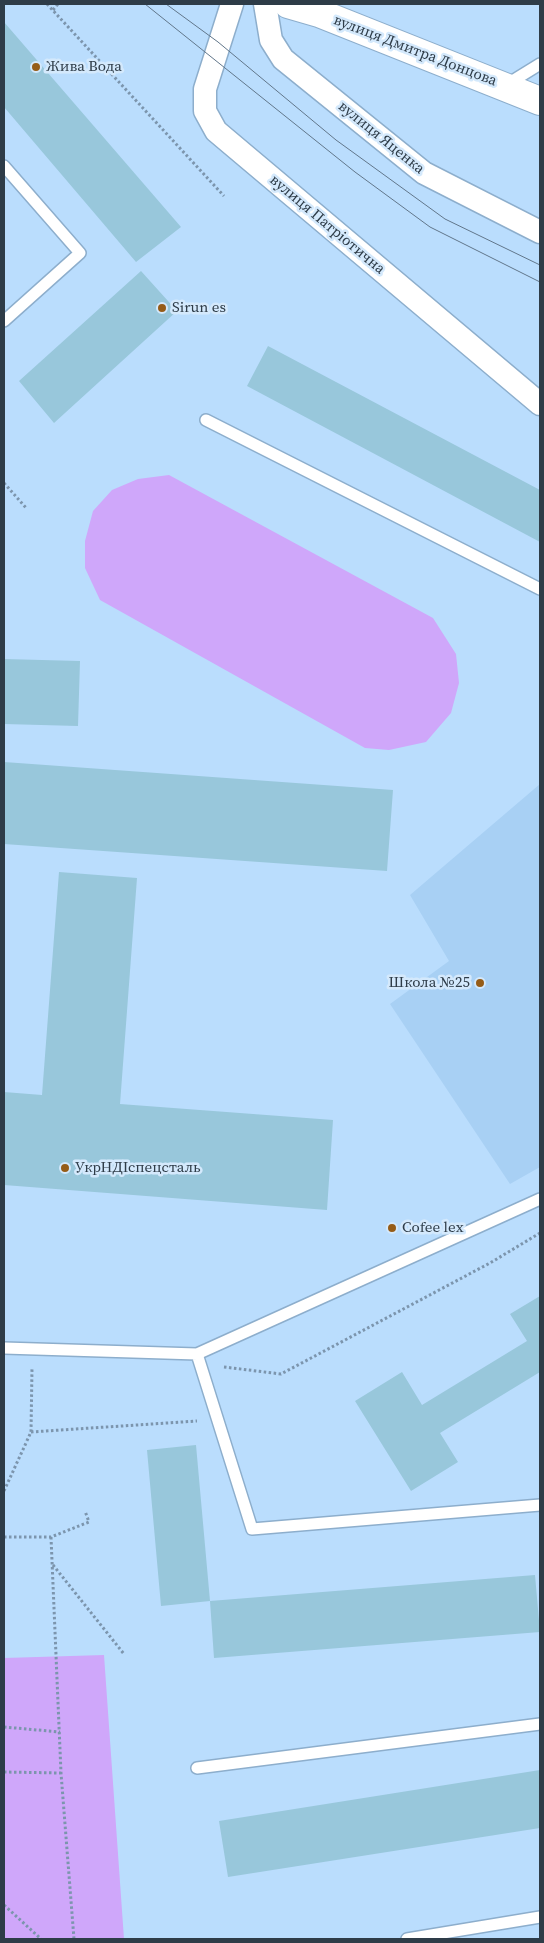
<!DOCTYPE html>
<html>
<head>
<meta charset="utf-8">
<style>
	body { margin:0 }
	#map { position:relative; width:544px; height:1943px; overflow:hidden; background:#baddfd; font-family:"Source Serif 4",serif }
	canvas { display:block }
	.frame { position:absolute; inset:0; border:5px solid #2e3c48; pointer-events:none }
</style>
</head>
<body>
<div id="map">
<canvas width="544" height="1943"></canvas>
<div class="frame"></div>
</div>
<script>
const ctx = document.querySelector('canvas').getContext('2d');
ctx.lineJoin = 'round';
function paint(path, color) {
  ctx.fillStyle = color;
  ctx.fill(path, 'evenodd');
}
function poly(rows) {
  const path = new Path2D();
  for (const r of rows) {
    path.moveTo(r[0], r[1]);
    for (let i = 2; i < r.length; i += 2) path.lineTo(r[i], r[i + 1]);
  }
  return path;
}
function trace(path, color, width, dash) {
  ctx.strokeStyle = color;
  ctx.lineWidth = width;
  ctx.lineCap = dash ? 'butt' : 'round';
  ctx.setLineDash(dash || []);
  ctx.stroke(path);
}
function drawText(font, color, halo, rows, align = 'center') {
  ctx.font = font + ' "Source Serif 4",serif';
  ctx.lineWidth = 5;
  ctx.setLineDash([]);
  ctx.textBaseline = 'middle';
  ctx.strokeStyle = halo;
  ctx.fillStyle = color;
  for (const [text, x, y, turn = 0] of rows) {
    ctx.save();
    ctx.translate(x, y);
    ctx.rotate((+turn || 0) * Math.PI / 180);
    ctx.textAlign = isNaN(turn) ? turn : align;
    if (halo) ctx.strokeText(text, 0, 0);
    ctx.fillText(text, 0, 0);
    ctx.restore();
  }
}
const built = poly([
	[540,784,540,1167,510,1184,390,1004,449,961,410,895]
]);
const green = poly([
	[169,475,433,618,456,654,459,683,451,713,426,742,389,750,365,748,100,600,85,568,85,541,93,511,112,490,138,479],
	[104,1655,124,1939,4,1939,4,1658]
]);
const building = poly([
	[4,22,181,227,136,262,4,107],
	[141,271,177,311,54,423,19,381],
	[268,346,540,490,540,542,247,386],
	[4,659,80,661,78,726,4,724],
	[4,762,393,790,387,871,4,844],
	[59,872,137,878,120,1104,333,1120,327,1210,4,1185,4,1092,42,1095],
	[540,1296,540,1372,440,1433,458,1462,411,1491,355,1401,402,1372,422,1405,527,1341,510,1314],
	[196,1445,210,1601,161,1606,147,1450],
	[535,1575,540,1632,214,1658,210,1601],
	[540,1770,540,1828,228,1877,219,1821]
]);
const path = poly([
	[47,4,224,196],
	[53,10,58,4],
	[4,483,27,509],
	[224,1367,281,1374,490,1263,540,1233],
	[31,1432,197,1421],
	[4,1491,31,1432,32,1368],
	[4,1537,51,1537,89,1522,85,1511],
	[51,1537,61,1773,74,1939],
	[53,1565,124,1654],
	[4,1727,60,1732],
	[4,1772,61,1773],
	[4,1905,41,1939]
]);
const lane = poly([
	[506,85,540,64],
	[4,166,80,253,4,321],
	[206,420,540,589],
	[4,1348,197,1354,540,1199],
	[197,1354,252,1529,540,1505],
	[197,1768,540,1724],
	[407,1939,540,1917]
]);
const street = poly([
	[232,4,205,89,205,111,216,131,540,404],
	[265,4,271,40,283,59,424,173,540,232]
]);
const secondary = poly([
	[288,4,319,13,540,101]
]);
const tram = poly([
	[145,4,355,172,430,227,540,282],
	[166,4,218,42,336,140,445,219,540,265]
]);
const markers = [
	[36,67,5,"#955c17"],
	[162,308,5,"#955c17"],
	[480,983,5,"#955c17"],
	[65,1168,5,"#955c17"],
	[392,1228,5,"#955c17"]
];
const streetNames = [
	["вулиця Дмитра Донцова",415,51,21],
	["вулиця Яценка",381,138,39],
	["вулиця Патріотична",327,225,40]
];
const poiNames = [
	["Жива Вода",46,67],
	["Sirun es",172,308],
	["Школа №25",470,983,"right"],
	["УкрНДІспецсталь",75,1168],
	["Cofee lex",402,1228]
];
paint(built, '#a8d0f4');
paint(green, '#cfa7fa');
paint(building, '#98c7db');
trace(lane, '#8daecc', 14);
trace(street, '#8daecc', 25);
trace(secondary, '#8daecc', 30);
trace(path, '#7c95ad', 3, [2.5, 2.5]);
trace(lane, '#fff', 11);
trace(street, '#fff', 22);
trace(secondary, '#fff', 28);
trace(tram, '#61768a', 1);
for (const [x, y, r, color] of markers) {
  const dot = new Path2D();
  dot.arc(x, y, r, 0, 2 * Math.PI);
  ctx.fillStyle = color;
  ctx.fill(dot);
  trace(dot, '#d4e9fc', 2);
}
drawText('15px', '#2e3c48', '#d4e9fc', streetNames);
drawText('15px', '#2e3c48', '#d4e9fc', poiNames, 'left');
</script>
</body>
</html>
